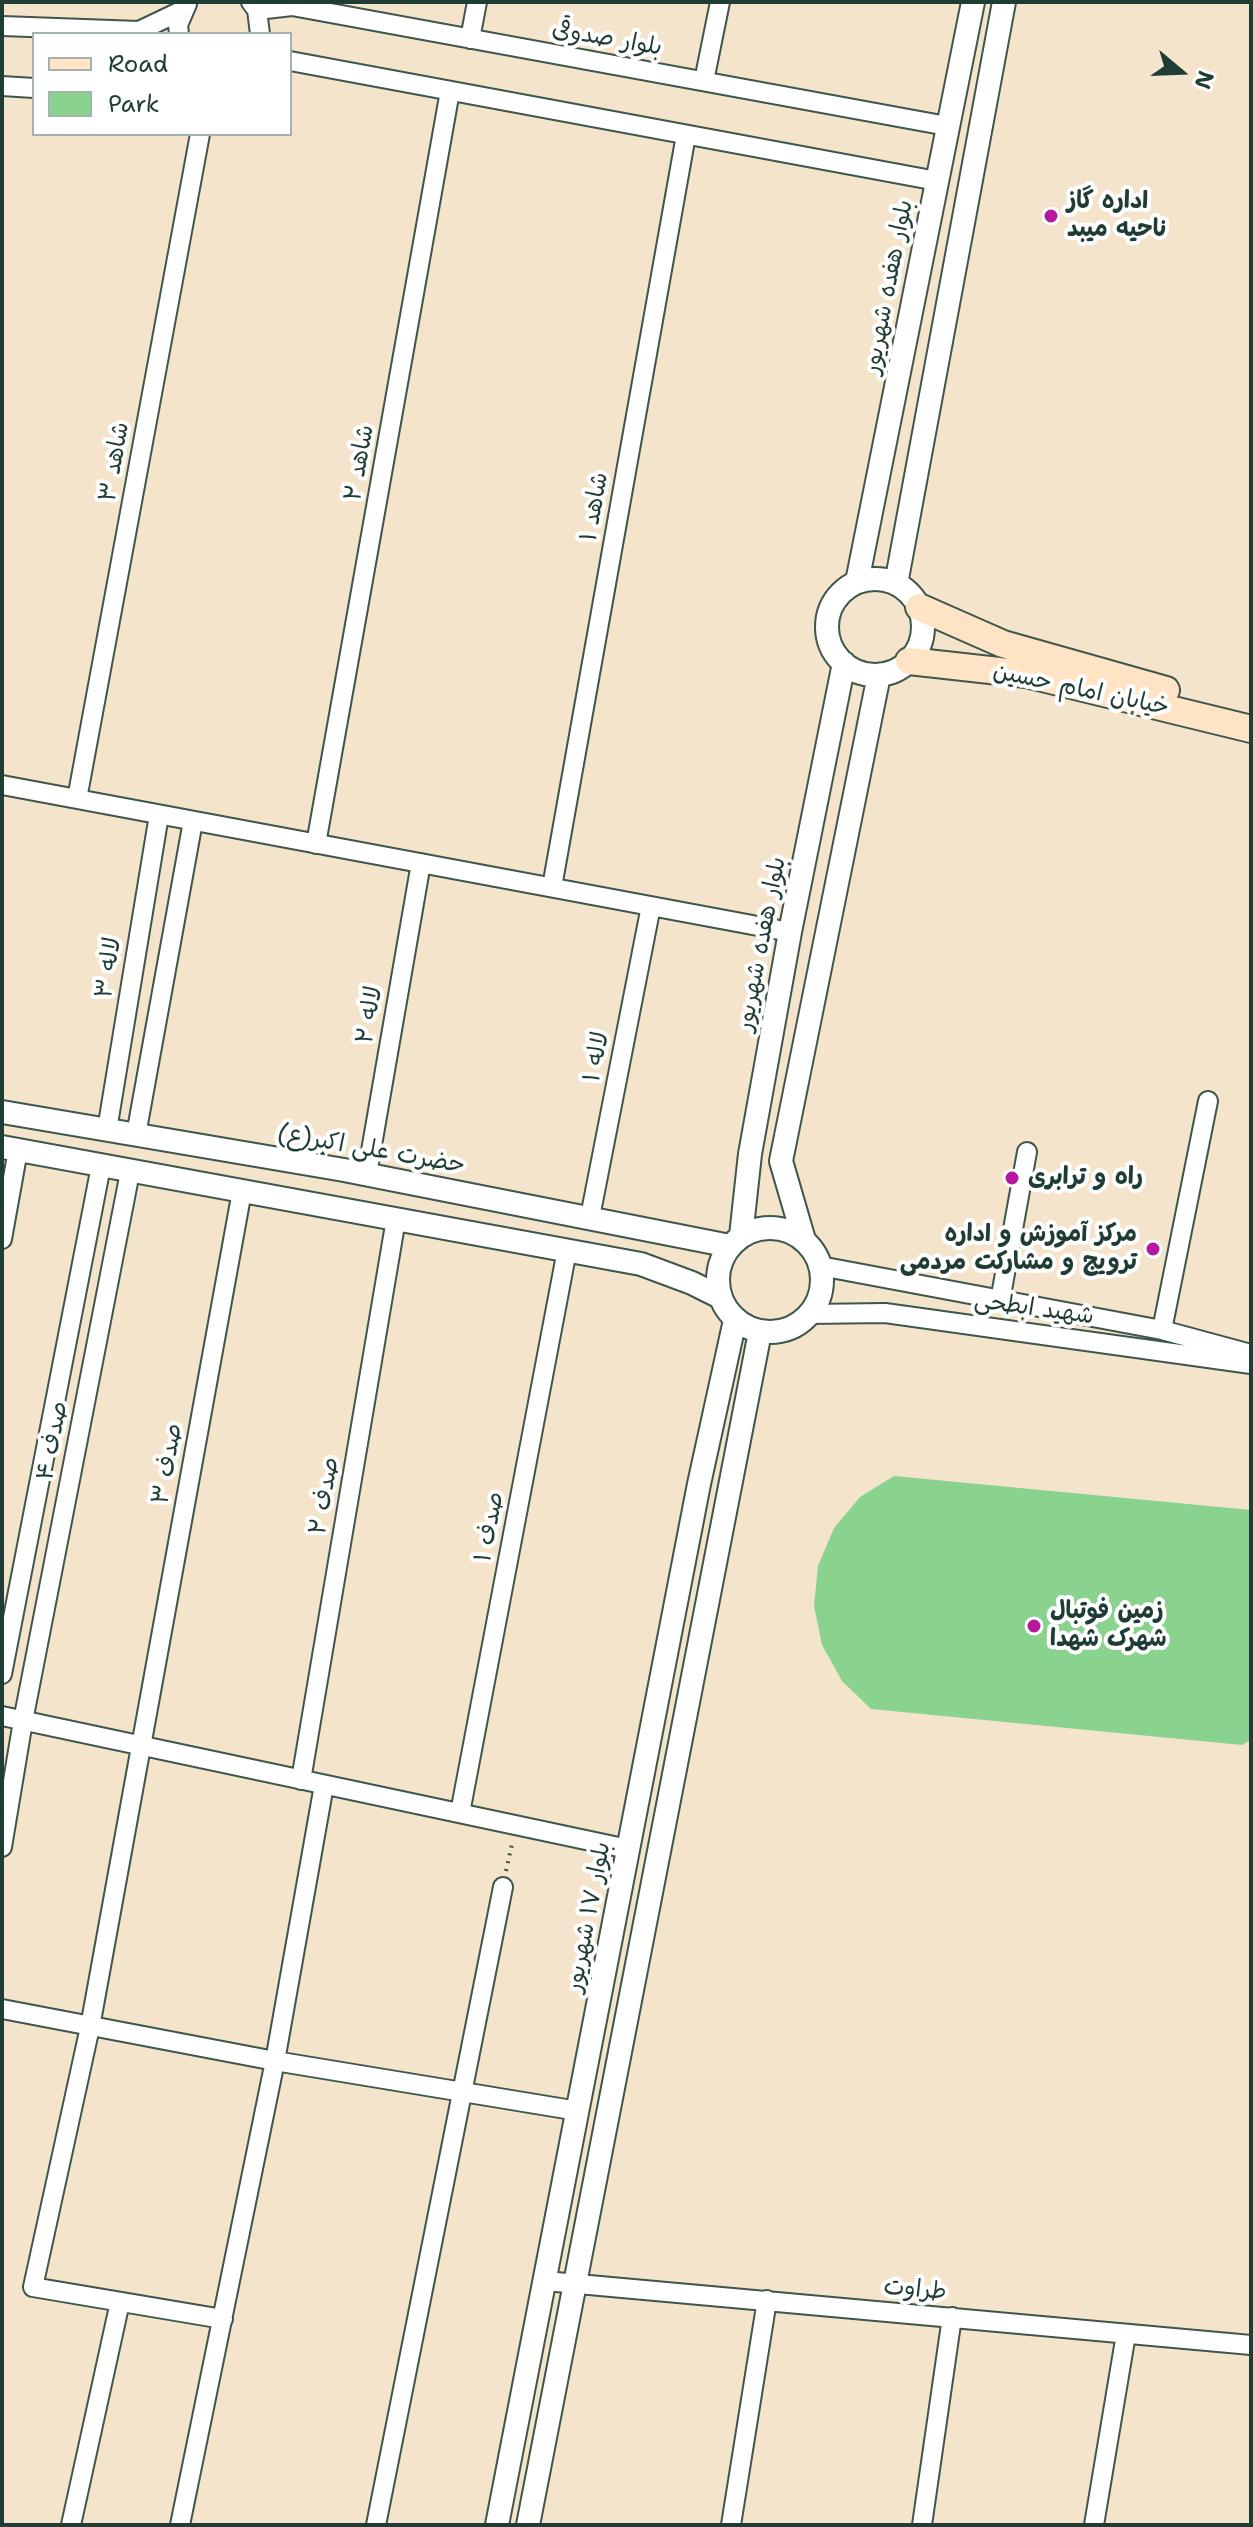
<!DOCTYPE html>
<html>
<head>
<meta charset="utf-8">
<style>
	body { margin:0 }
	#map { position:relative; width:1253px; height:2527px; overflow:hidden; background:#f4e4cb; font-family:"Shantell Sans",sans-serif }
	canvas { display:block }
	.frame { position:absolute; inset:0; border:4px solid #1f3d34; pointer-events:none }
	.legend { position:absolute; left:32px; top:32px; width:260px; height:104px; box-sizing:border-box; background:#fff; border:2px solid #a5b1ae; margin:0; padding:10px 14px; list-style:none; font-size:24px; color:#1f3d34 }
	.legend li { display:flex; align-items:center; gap:16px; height:40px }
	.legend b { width:40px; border:2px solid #a5b1ae }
	.north { position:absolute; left:1141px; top:32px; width:80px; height:80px; -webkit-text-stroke:6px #fff; paint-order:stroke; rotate:109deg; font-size:22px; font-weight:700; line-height:32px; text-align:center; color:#1f3d34 }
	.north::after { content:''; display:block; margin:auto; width:28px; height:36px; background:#1f3d34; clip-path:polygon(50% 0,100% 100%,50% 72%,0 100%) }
</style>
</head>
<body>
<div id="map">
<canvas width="1253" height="2527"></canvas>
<div class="frame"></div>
<ul class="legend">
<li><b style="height:10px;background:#fee4c5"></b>Road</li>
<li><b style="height:22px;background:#89d38f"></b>Park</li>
</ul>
<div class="north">N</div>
</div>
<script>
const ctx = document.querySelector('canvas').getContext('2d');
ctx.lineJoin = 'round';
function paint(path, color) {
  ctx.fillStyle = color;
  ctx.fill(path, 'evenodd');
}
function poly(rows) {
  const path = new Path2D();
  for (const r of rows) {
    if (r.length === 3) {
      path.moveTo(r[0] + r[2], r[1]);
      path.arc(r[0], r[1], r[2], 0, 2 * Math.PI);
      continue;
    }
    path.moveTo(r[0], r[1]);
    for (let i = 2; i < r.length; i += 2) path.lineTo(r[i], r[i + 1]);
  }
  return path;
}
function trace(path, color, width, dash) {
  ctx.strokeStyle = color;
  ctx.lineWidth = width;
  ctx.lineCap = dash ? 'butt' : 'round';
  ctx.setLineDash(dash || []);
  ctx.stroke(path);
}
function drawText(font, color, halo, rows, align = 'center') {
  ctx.font = font + ' "Shantell Sans","Playpen Sans Arabic",sans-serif';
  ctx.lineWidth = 8;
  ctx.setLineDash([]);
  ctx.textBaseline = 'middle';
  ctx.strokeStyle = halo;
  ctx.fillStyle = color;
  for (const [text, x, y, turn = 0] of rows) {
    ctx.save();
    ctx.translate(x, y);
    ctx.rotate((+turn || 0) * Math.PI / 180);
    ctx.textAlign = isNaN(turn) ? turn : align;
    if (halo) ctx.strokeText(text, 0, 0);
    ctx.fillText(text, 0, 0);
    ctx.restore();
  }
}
const green = poly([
	[894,1476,1251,1510,1251,1740,1242,1745,871,1709,842,1681,822,1645,814,1606,818,1566,834,1528,860,1497]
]);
const path = poly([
	[506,1871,512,1844]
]);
const minor = poly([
	[251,2,257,10,260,34],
	[257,10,292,6,947,126],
	[2,26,139,31,183,10],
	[179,34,178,25,187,4],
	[470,39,477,2],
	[290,61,937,181],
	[704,81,720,2],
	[2,86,34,88],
	[2,785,790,932],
	[77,799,200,134],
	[316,844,450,91],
	[552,887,686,135],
	[107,1130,159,815],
	[136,1135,193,821],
	[367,1174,421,863],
	[590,1217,651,906],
	[2,1239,18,1150],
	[820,1266,1162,1330,1251,1354],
	[1000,1301,1027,1152],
	[809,1314,885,1313,1251,1364],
	[1162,1330,1208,1101],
	[2,1674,101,1166],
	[2,1716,628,1849],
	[301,1780,396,1219],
	[460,1813,567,1250],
	[2,1847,23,1721,130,1172],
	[2,2009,275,2061,578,2111],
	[545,2281,1251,2345],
	[223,2319,33,2287,90,2027,242,1191],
	[71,2525,120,2302],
	[180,2525,275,2061,324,1785],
	[376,2525,503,1887],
	[731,2525,767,2300],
	[922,2525,952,2317],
	[1094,2525,1126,2334]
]);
const tertiary = poly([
	[875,627,48],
	[857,582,973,2],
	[896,584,1004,2],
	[2,1112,344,1170,730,1246],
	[2,1147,641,1264,692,1283,720,1297],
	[770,1280,52],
	[741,1236,750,1154,790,932,844,663],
	[804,1240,781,1161,879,675],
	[497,2525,699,1484,735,1320],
	[528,2525,760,1332]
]);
const secondary = poly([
	[919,607,1003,644,1166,690],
	[909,661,1026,674,1251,729]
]);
const markers = [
	[1051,216,8,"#b5179e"],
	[1012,1178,8,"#b5179e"],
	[1153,1249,8,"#b5179e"],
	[1034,1626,8,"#b5179e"]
];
const streetNames = [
	["بلوار صدوقی",607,39,10],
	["بلوار هفده شهریور",889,287,-79],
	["شاهد ۳",115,462,-80],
	["شاهد ۲",360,463,-80],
	["شاهد ۱",595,507,-80],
	["خیابان امام حسین",1081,690,12],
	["بلوار هفده شهریور",762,944,-79],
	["لاله ۳",109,968,-81],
	["لاله ۲",370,1015,-80],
	["لاله ۱",597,1057,-79],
	["حضرت علی اکبر(ع)",371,1150,10],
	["شهید ابطحی",1034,1309,8],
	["صدف ۴",53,1441,-79],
	["صدف ۳",168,1464,-80],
	["صدف ۲",325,1496,-80],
	["صدف ۱",490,1527,-79],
	["بلوار ۱۷ شهریور",589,1917,-79],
	["طراوت",915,2290,5]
];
const poiNames = [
	["اداره گاز",1067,202],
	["ناحیه میبد",1067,230],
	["راه و ترابری",1028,1178],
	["مرکز آموزش و اداره",1137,1235,"right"],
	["ترویج و مشارکت مردمی",1137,1263,"right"],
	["زمین فوتبال",1050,1612],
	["شهرک شهدا",1050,1640]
];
paint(green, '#89d38f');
trace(minor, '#3f564b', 22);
trace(tertiary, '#3f564b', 26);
trace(secondary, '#3f564b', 30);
trace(path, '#3f564b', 4, [2, 6]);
trace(minor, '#fff', 18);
trace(tertiary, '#fff', 22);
trace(secondary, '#fee4c5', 26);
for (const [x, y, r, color] of markers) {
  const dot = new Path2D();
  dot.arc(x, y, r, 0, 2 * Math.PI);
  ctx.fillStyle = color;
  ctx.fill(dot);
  trace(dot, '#fff', 3);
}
drawText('24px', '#1f3d34', '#fff', streetNames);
drawText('bold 24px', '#1f3d34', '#fff', poiNames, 'left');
</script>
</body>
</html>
